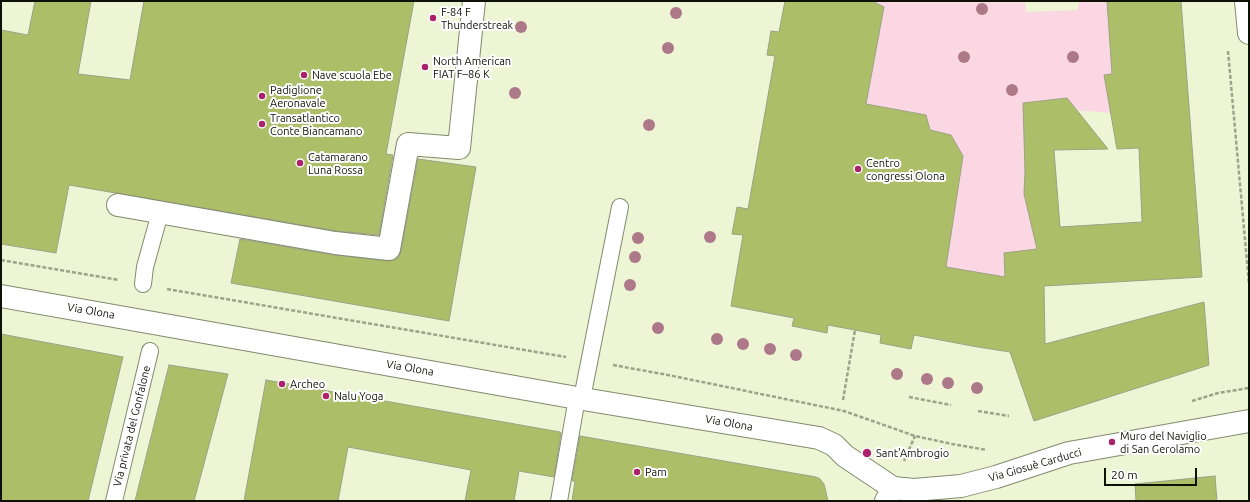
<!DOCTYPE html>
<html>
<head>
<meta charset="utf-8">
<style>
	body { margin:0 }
	#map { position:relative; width:1250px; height:502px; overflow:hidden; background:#edf5d5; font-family:Ubuntu,sans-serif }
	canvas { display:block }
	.frame { position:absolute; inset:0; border:2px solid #0f1107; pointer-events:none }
	.scale { position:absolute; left:1104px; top:468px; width:93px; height:18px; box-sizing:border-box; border:2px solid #0f1107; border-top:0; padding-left:5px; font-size:12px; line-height:14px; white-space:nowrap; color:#0f1107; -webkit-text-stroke:3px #fff; paint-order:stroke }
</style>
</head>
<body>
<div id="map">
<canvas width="1250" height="502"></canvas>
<div class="frame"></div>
<div class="scale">20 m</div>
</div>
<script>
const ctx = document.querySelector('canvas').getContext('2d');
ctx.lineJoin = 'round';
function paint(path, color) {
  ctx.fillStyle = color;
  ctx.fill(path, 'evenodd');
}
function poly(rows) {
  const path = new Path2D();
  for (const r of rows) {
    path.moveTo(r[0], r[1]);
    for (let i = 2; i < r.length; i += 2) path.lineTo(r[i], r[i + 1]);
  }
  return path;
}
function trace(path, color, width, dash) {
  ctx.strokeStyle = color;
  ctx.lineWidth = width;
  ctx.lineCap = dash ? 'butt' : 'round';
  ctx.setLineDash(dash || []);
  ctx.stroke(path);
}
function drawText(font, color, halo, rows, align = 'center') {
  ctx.font = font + ' Ubuntu,sans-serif';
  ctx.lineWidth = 4;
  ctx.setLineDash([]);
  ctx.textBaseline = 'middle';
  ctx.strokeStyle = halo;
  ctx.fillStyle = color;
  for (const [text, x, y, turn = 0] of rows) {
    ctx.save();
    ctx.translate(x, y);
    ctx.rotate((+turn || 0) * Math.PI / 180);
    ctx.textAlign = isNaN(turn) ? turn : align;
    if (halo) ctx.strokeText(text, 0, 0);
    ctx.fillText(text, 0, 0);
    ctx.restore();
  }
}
const green = poly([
	[872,1,1025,1,1026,12,1078,10,1079,1,1107,1,1112,74,1104,76,1106,89,1112,88,1113,113,1070,110,1069,100,1067,98,1023,103,1025,171,1024,194,1037,249,1004,253,1005,279,984,329,992,275,946,267,963,156,951,136,930,130,926,115,866,104,884,7]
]);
const building = poly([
	[35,1,91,1,78,74,130,80,144,1,414,1,386,154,393,155,379,235,337,231,69,185,56,253,1,244,1,30,28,35,35,1],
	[785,1,872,1,884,7,866,104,926,115,930,130,951,135,963,156,946,267,1005,277,1004,253,1037,249,1024,194,1025,171,1023,103,1067,98,1108,149,1054,150,1060,227,1142,222,1139,148,1117,149,1104,75,1112,74,1107,1,1181,1,1202,277,1044,286,1045,344,1204,302,1209,365,1034,421,1010,352,972,346,914,335,911,349,880,343,881,335,828,325,827,333,792,326,794,318,731,306,743,235,732,234,737,207,748,209,775,56,767,55,771,31,779,32,785,1],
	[418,159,476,167,449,321,231,283,240,239,334,255,388,261,394,260,399,257,401,251,418,159],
	[1,334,123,357,88,501,1,501,1,334],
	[169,365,228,374,194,501,135,501,169,365],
	[266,380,560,432,561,433,554,477,519,471,514,501,465,501,471,470,348,447,338,501,244,501,266,380],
	[580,436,816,477,820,479,824,484,828,501,572,501,575,481,572,481,580,436],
	[1215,476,1217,501,1136,501,1135,484,1215,476]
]);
const path = poly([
	[1228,51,1249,284],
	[1,260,119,280],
	[167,289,566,357],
	[613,365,668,375,844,411,915,436,952,444,987,450],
	[909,397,951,405],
	[843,400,855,330],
	[1192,401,1218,393,1249,388],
	[978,411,1009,416],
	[904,461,915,436]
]);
const service = poly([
	[143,284,145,267,160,213],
	[582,398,620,207],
	[114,501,150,351],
	[559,501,577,398]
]);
const pedestrian = poly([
	[118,205,335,243,389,249,408,144,459,148,474,1]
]);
const minor = poly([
	[1246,1,1249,33],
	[1,296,577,398,819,438,834,445,845,456,893,488]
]);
const tertiary = poly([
	[886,501,893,488,914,490,961,486,996,477,1069,453,1249,421]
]);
const trees = [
	[982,9],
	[676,13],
	[521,27],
	[668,48],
	[964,57],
	[1073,57],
	[1012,90],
	[515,93],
	[649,125],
	[710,237],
	[638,238],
	[635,257],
	[630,285],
	[658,328],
	[717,339],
	[743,344],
	[770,349],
	[796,355],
	[897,374],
	[927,379],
	[948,383],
	[977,388]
];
const markers = [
	[433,18,4,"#aa236a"],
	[425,67,4,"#aa236a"],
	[304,75,4,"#aa236a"],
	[262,96,4,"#aa236a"],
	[262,124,4,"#aa236a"],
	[300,163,4,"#aa236a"],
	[858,169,4,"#aa236a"],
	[282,384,4,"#aa236a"],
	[326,396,4,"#aa236a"],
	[1112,442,4,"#aa236a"],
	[867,453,5,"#aa236a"],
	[637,472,4,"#aa236a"]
];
const poiNames = [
	["F-84 F",441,12],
	["Thunderstreak",441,25],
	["North American",433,61],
	["FIAT F–86 K",433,74],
	["Nave scuola Ebe",312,75],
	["Padiglione",270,90],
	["Aeronavale",270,103],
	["Transatlantico",270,118],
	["Conte Biancamano",270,131],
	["Catamarano",308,157],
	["Luna Rossa",308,170],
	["Centro",866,163],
	["congressi Olona",866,176],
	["Archeo",290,384],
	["Nalu Yoga",334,396],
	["Muro del Naviglio",1120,436],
	["di San Gerolamo",1120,449],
	["Sant'Ambrogio",876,453],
	["Pam",645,472]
];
const streetNames = [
	["Via Olona",91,311,10],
	["Via Olona",410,368,10],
	["Via Olona",729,423,10],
	["Via privata del Gonfalone",132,426,-76],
	["Via Giosuè Carducci",1035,465,-16]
];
paint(green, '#fbd7e4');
paint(building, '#adbe69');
trace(building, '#9ba284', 1);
trace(service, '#838a6d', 18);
trace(pedestrian, '#838a6d', 24);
trace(minor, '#838a6d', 24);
trace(tertiary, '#838a6d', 24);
trace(path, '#9da38b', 2.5, [4, 2]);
trace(service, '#fff', 16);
trace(pedestrian, '#fff', 22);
trace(minor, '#fff', 22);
trace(tertiary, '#fff', 22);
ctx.fillStyle = '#ad7988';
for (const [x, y] of trees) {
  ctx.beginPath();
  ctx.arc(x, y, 6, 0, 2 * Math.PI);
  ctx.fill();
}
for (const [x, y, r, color] of markers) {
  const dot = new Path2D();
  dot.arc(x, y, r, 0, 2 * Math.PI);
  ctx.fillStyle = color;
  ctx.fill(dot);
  trace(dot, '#fff', 1.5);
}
drawText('11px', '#0f1107', '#fff', poiNames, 'left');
drawText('11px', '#0f1107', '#fff', streetNames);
</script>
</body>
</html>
